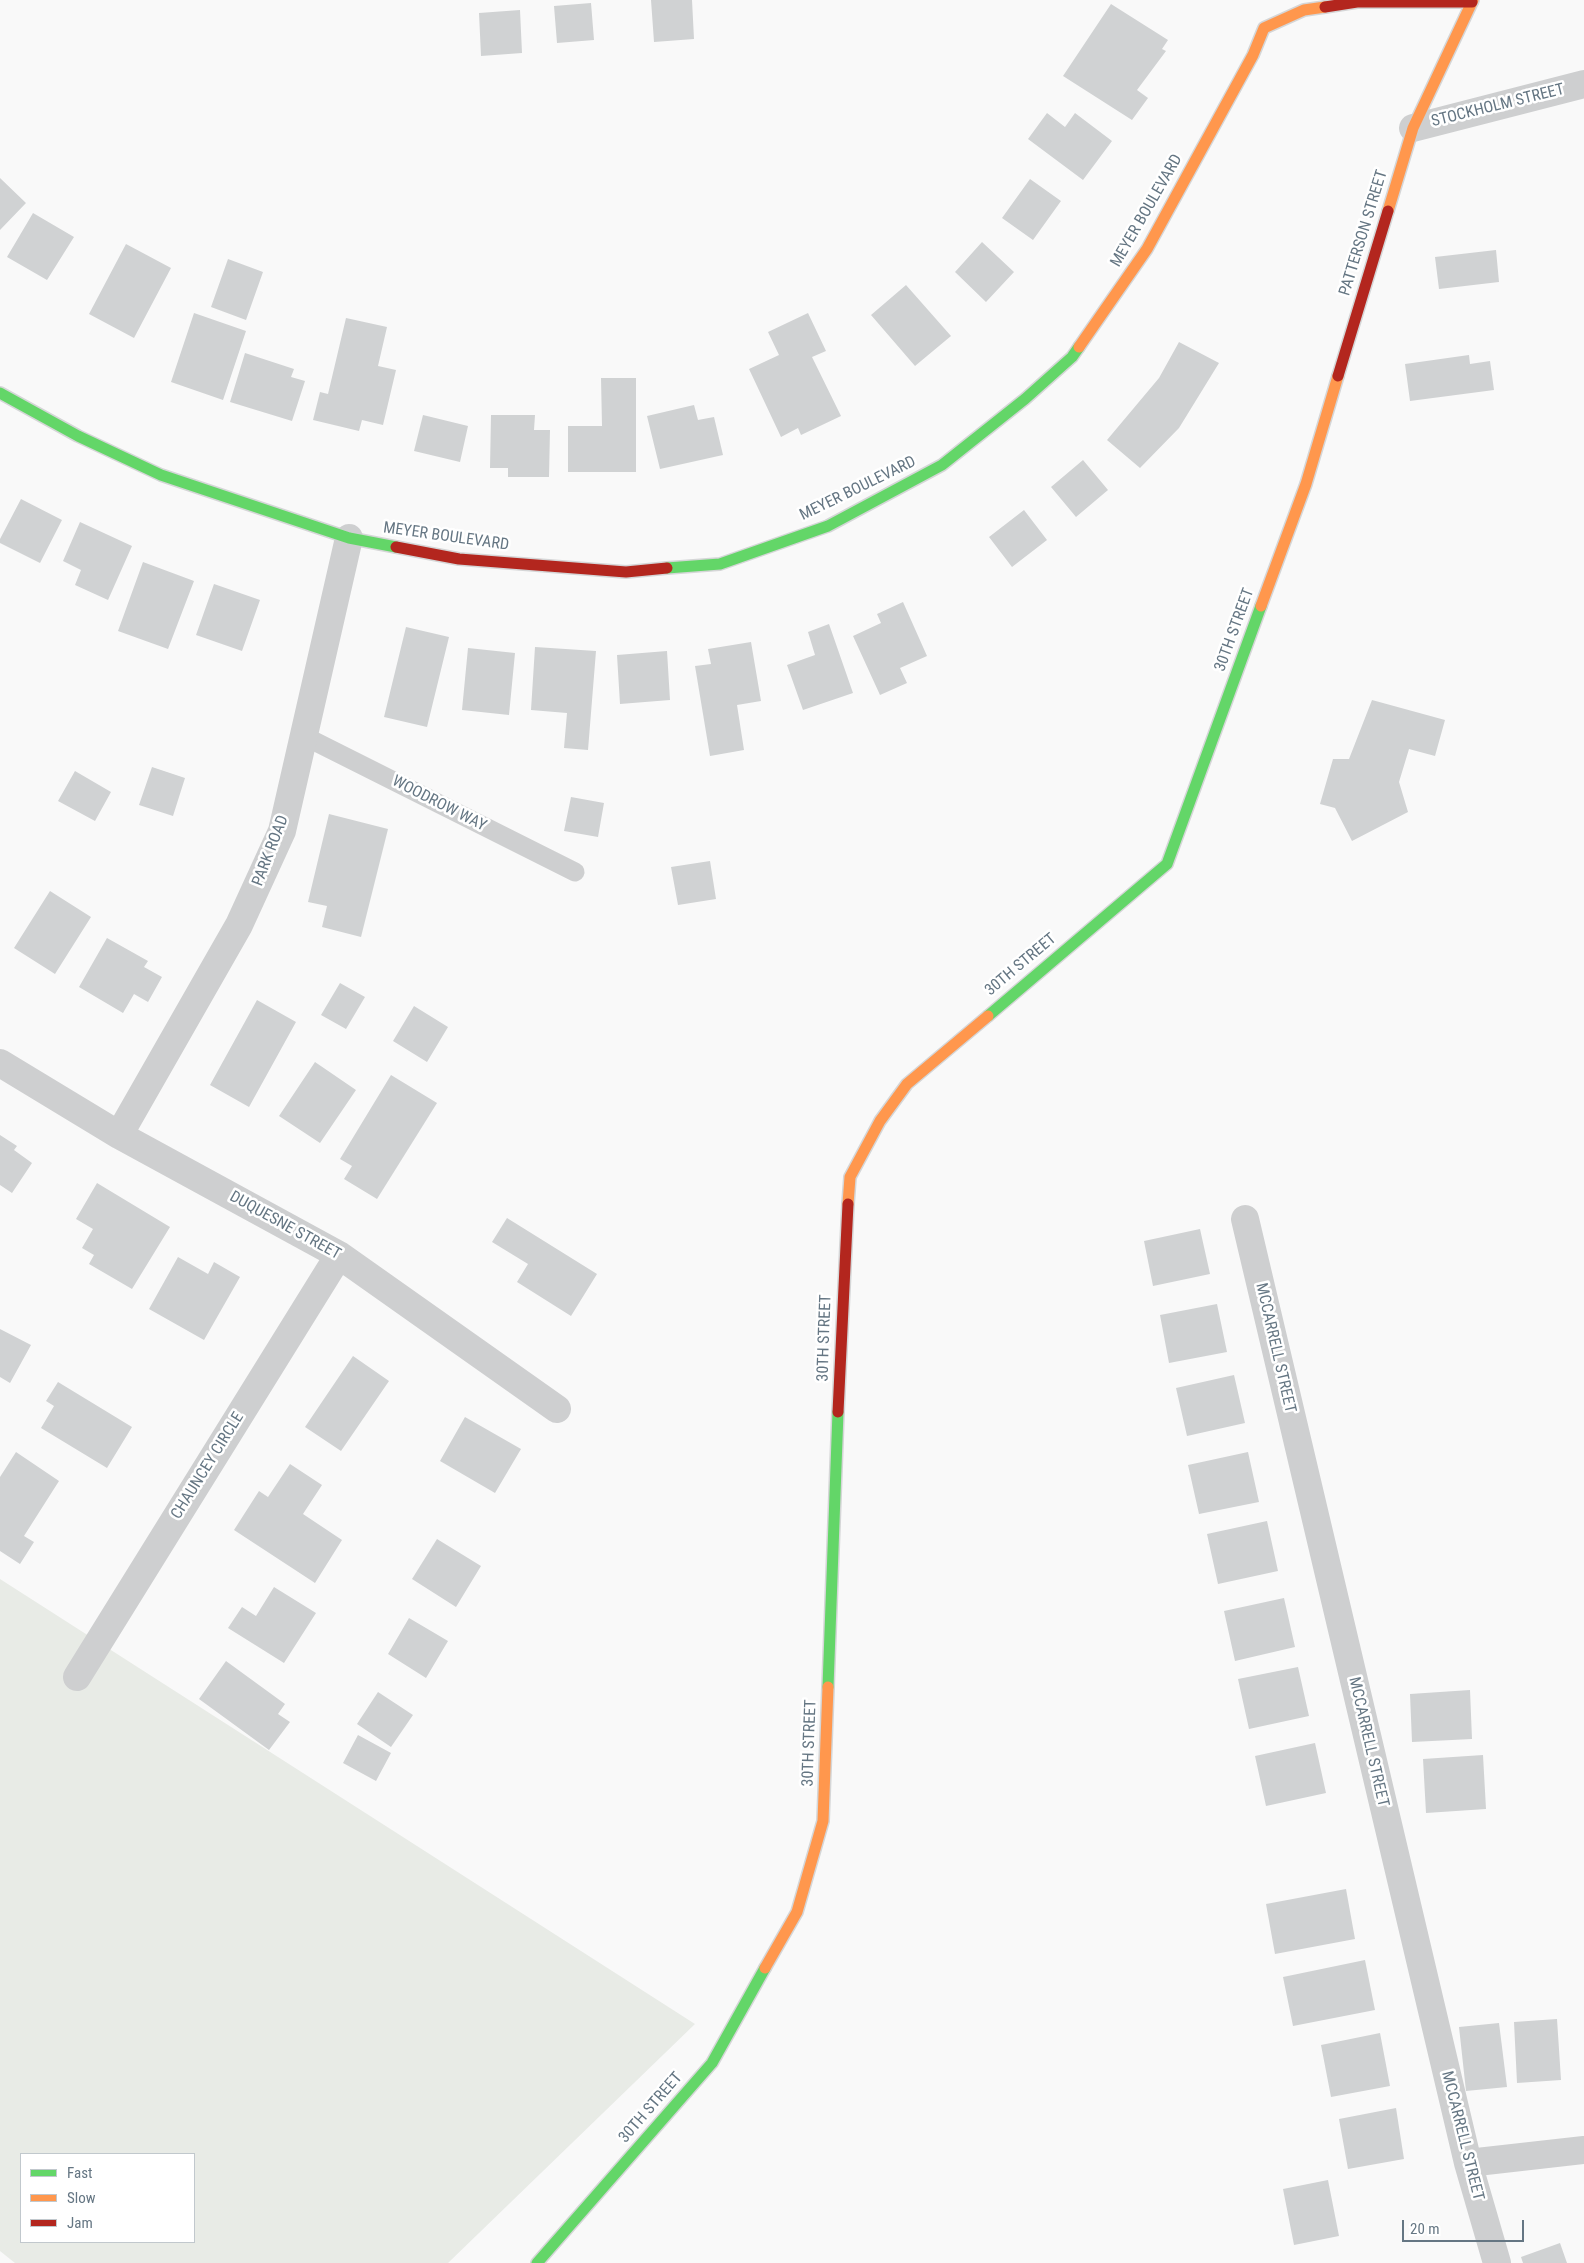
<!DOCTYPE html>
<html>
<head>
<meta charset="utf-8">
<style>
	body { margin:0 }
	#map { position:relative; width:1584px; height:2263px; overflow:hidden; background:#f9f9f9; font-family:"Roboto Condensed",sans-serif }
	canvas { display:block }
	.legend { position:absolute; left:20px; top:2153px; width:175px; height:90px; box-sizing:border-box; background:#fff; border:1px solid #c1c8cd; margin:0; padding:6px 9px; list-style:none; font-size:15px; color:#657683 }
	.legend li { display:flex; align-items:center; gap:10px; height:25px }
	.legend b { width:25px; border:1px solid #c1c8cd }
	.scale { position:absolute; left:1402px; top:2220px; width:122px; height:22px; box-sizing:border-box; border:2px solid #657683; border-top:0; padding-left:6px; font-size:15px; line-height:18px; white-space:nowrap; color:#657683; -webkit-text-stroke:4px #fff; paint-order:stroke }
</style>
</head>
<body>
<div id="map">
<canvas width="1584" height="2263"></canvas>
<ul class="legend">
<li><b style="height:6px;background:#63d668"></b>Fast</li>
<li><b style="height:6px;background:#ff974d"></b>Slow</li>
<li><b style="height:6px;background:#b3261e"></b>Jam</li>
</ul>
<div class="scale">20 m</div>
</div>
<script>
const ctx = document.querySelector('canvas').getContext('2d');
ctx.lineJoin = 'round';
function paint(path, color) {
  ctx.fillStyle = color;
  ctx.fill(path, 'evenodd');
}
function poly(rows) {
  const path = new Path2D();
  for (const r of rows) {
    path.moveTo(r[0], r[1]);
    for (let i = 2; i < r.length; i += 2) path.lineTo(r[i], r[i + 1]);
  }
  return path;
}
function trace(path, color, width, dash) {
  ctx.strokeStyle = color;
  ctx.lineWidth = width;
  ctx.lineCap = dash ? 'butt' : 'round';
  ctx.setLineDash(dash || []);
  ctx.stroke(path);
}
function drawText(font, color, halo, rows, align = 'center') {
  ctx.font = font + ' "Roboto Condensed",sans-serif';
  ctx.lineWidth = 5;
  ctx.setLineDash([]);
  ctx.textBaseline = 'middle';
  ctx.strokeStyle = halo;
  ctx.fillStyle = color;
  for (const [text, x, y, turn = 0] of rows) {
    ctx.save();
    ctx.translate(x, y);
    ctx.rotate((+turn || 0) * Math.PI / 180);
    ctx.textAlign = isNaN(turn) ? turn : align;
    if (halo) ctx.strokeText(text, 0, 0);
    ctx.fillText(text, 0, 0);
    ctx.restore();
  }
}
const green = poly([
	[0,1579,695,2024,448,2263,15,2263,0,2251],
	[21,2154,194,2154,194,2242,21,2242]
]);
const building = poly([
	[651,0,692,0,694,39,654,42],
	[591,3,594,40,557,43,554,6],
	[1111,4,1168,40,1162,49,1166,51,1137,90,1148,98,1132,120,1063,76],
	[520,10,522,53,481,56,479,13],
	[1047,113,1065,127,1075,113,1112,141,1083,180,1028,139],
	[0,178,26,203,0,230],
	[1030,179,1061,201,1033,240,1002,218],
	[33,213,74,237,47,280,7,257],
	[982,242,1014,272,986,302,955,272],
	[126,244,171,268,134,338,89,314],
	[1496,250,1499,282,1439,289,1435,257],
	[228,259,263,272,246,320,211,307],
	[906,285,951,336,915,366,871,315],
	[194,313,246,331,223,400,171,382],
	[808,313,826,351,812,357,841,416,801,435,798,428,781,437,749,369,779,355,768,332],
	[346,318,387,327,378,366,396,370,383,425,362,420,359,431,313,420,320,392,328,394],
	[1179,342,1219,363,1179,428,1140,468,1107,440,1159,378],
	[245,353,294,369,291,377,305,381,292,421,230,402],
	[1469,355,1470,364,1490,361,1494,390,1410,401,1405,364],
	[601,378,636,378,636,472,568,472,568,426,602,426],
	[694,405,698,420,714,417,723,455,660,469,647,416],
	[423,415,468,426,460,462,414,451],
	[491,415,535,415,534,430,550,430,549,477,508,477,508,468,490,468],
	[1083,460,1108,490,1076,517,1051,487],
	[21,499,62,520,40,563,0,543,0,539],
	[1024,510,1047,540,1012,567,989,537],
	[80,522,132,546,108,600,75,585,81,570,63,561],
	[143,562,194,581,168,649,118,631],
	[214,584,260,600,242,651,196,635],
	[903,602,927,656,900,668,907,683,880,695,853,636,881,623,877,614],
	[829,624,853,693,803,710,787,665,815,655,808,632],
	[406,627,449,637,427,727,384,717],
	[751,642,761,701,737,705,744,750,710,756,695,666,711,664,708,649],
	[535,647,596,651,588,750,564,748,567,713,531,710],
	[468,648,515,653,509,715,462,710],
	[667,651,670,700,620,704,617,655],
	[1372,700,1445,720,1435,756,1409,749,1399,782,1408,812,1352,841,1335,808,1320,804,1333,759,1349,759],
	[152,767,185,778,173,816,139,805],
	[75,771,111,792,95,821,58,801],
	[571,797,604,803,598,837,564,831],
	[329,814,388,829,361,937,322,927,327,906,308,902],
	[710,861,716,899,678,905,671,867],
	[50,891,91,917,55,974,14,948],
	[107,938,148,961,144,967,162,977,148,1002,134,994,123,1013,79,987],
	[340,983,365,997,346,1029,321,1015],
	[257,1000,296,1022,249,1107,210,1085],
	[414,1006,448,1027,427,1062,393,1041],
	[315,1062,356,1090,320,1143,279,1116],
	[391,1075,437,1103,377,1199,344,1179,352,1166,340,1159],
	[0,1135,17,1146,14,1150,32,1163,12,1193,0,1185],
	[97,1183,170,1227,132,1289,89,1264,94,1255,82,1248,93,1229,76,1219],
	[507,1218,597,1274,571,1316,517,1282,528,1264,492,1242],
	[1200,1229,1210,1274,1153,1286,1144,1241],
	[178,1257,208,1274,214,1262,240,1277,204,1340,149,1309],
	[1217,1304,1227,1352,1169,1363,1160,1315],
	[0,1329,31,1345,10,1383,0,1377],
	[353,1356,389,1381,341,1451,305,1427],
	[1234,1375,1245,1423,1187,1436,1176,1388],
	[58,1382,132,1427,107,1468,41,1428,54,1406,46,1401],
	[465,1417,521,1449,495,1493,440,1461],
	[16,1452,59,1481,24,1536,34,1542,20,1564,0,1551,0,1477],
	[1248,1452,1259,1502,1199,1514,1188,1465],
	[290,1464,322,1485,303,1514,342,1540,315,1583,234,1530,259,1491,268,1497],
	[1267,1521,1278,1571,1218,1584,1207,1534],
	[437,1539,481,1566,456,1607,412,1579],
	[274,1587,316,1613,284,1663,228,1628,242,1607,256,1616],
	[1284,1598,1295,1647,1235,1661,1224,1611],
	[409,1618,448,1641,426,1678,388,1654],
	[226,1661,285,1704,278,1714,290,1722,269,1750,199,1699],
	[1298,1667,1309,1716,1249,1729,1238,1679],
	[1470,1690,1472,1739,1412,1742,1410,1694],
	[378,1692,413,1715,391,1747,357,1724],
	[358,1735,391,1753,376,1781,343,1763],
	[1315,1743,1326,1793,1266,1806,1255,1756],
	[1483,1755,1486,1809,1426,1813,1423,1759],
	[1346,1889,1355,1939,1275,1954,1266,1904],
	[1365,1960,1375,2010,1293,2026,1283,1977],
	[1557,2019,1561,2080,1517,2083,1514,2022],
	[1499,2023,1507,2087,1466,2091,1459,2027],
	[1380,2033,1390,2086,1331,2097,1321,2045],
	[1396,2108,1404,2159,1348,2169,1339,2119],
	[1328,2180,1339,2236,1294,2245,1283,2189],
	[1560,2243,1567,2263,1523,2263,1521,2257]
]);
const lane = poly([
	[304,736,575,872]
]);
const street = poly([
	[1413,128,1584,84],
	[0,1063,119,1135,339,1255,557,1409],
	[119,1135,239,925,282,831,349,538],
	[1245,1219,1468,2163,1497,2263],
	[77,1677,339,1255],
	[1468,2163,1584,2150]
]);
const fast = poly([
	[0,393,78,436,161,475,349,538,396,547],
	[667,568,720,564,828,526,942,465,1025,399,1072,357,1079,347],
	[988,1016,1167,864,1261,606],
	[828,1687,838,1412],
	[537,2263,712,2063,765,1968]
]);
const slow = poly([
	[1388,211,1413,128,1473,0],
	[1079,347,1147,249,1253,55,1264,28,1304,10,1325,7],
	[1261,606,1306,484,1338,376],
	[848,1204,850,1177,880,1121,907,1084,988,1016],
	[765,1968,797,1912,823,1821,828,1687]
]);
const jam = poly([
	[1325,7,1357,2,1472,2],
	[1338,376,1388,211],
	[396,547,459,559,626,572,667,568],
	[838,1412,848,1204]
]);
const streetNames = [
	["STOCKHOLM STREET",1498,106,-14],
	["MEYER BOULEVARD",1147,211,-60],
	["PATTERSON STREET",1364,233,-73],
	["MEYER BOULEVARD",858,489,-26],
	["MEYER BOULEVARD",446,537,8],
	["30TH STREET",1235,630,-70],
	["WOODROW WAY",439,804,27],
	["PARK ROAD",271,851,-69],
	["30TH STREET",1021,965,-40],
	["DUQUESNE STREET",285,1226,29],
	["30TH STREET",825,1338,-88],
	["MCCARRELL STREET",1275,1348,77],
	["CHAUNCEY CIRCLE",208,1466,-58],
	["MCCARRELL STREET",1368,1742,77],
	["30TH STREET",810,1743,-88],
	["30TH STREET",651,2108,-49],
	["MCCARRELL STREET",1462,2136,76]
];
paint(green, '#e8ebe6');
paint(building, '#d0d2d3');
trace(fast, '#d5d6d7', 14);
trace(slow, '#d5d6d7', 14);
trace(jam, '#d5d6d7', 14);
trace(lane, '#cecfd0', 19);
trace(street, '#cecfd0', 28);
trace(fast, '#63d668', 11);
trace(slow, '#ff974d', 11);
trace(jam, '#b3261e', 11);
drawText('16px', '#657683', '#fff', streetNames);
</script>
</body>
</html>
